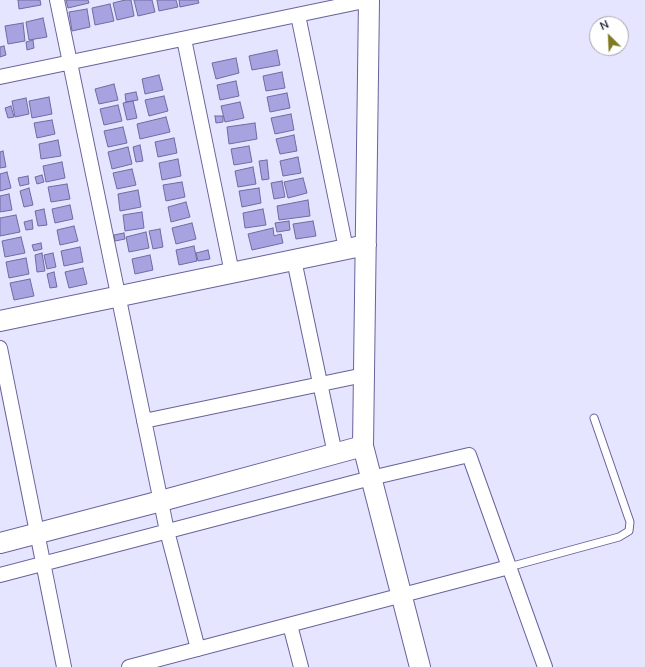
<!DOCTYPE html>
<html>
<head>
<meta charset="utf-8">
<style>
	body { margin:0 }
	#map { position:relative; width:645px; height:667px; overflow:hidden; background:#e6e5ff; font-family:"Nunito Sans",sans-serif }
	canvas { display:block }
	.north { position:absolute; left:589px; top:16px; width:40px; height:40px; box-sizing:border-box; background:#fff; border:1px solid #a7a6af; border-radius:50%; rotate:336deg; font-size:11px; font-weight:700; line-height:16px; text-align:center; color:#222138 }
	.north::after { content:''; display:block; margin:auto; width:14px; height:18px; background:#7e7a20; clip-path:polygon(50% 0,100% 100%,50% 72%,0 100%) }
</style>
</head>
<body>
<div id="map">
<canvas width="645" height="667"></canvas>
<div class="north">N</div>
</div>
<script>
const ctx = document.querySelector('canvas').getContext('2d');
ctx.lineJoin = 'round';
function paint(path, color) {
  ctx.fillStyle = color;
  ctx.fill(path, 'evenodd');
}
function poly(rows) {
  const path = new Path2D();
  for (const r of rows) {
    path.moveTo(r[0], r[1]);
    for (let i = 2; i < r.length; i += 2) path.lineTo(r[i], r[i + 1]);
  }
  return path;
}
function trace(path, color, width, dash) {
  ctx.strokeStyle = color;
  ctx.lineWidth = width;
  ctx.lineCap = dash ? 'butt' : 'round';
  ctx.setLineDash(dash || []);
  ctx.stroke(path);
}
const building = poly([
	[18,0,40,0,41,5,19,9,18,0],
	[66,0,88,0,89,3,68,8,66,0],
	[125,0,131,0,134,16,117,20,113,3,125,0],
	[134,0,152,0,155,12,138,16,134,0],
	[157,0,176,0,178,7,159,11,157,0],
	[179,0,198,0,199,3,180,7,179,0],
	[110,4,114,21,95,25,92,8,110,4],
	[87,9,90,27,72,31,69,12,87,9],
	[43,18,47,37,29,40,26,22,43,18],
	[23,23,25,41,8,44,5,26,23,23],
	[33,40,34,48,27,50,26,42,33,40],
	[4,46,6,55,0,57,0,47,4,46],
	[277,50,280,65,252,70,249,56,277,50],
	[236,58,239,73,216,79,212,63,236,58],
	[282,72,285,88,266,91,263,76,282,72],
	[159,75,163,90,145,94,142,79,159,75],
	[236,81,239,96,220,100,217,85,236,81],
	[114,84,118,100,99,104,95,89,114,84],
	[136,92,138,100,126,102,125,94,136,92],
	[287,93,290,108,270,112,267,97,287,93],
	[164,96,168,111,149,116,145,100,164,96],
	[49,97,52,114,32,118,29,101,49,97],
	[26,98,29,114,15,117,12,101,26,98],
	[133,101,137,118,127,120,123,103,133,101],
	[240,102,244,118,225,122,221,106,240,102],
	[118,105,122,121,104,125,100,109,118,105],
	[11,106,14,117,8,118,5,108,11,106],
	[291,114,294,130,275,134,271,118,291,114],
	[215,116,223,116,223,122,216,123,215,116],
	[166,117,170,132,140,139,137,124,166,117],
	[52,120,55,134,37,138,34,123,52,120],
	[255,123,257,139,229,144,227,127,255,123],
	[123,127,127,143,108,147,104,131,123,127],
	[294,135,297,151,280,154,276,139,294,135],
	[174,138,177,153,158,157,155,142,174,138],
	[58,140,61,156,41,159,39,144,58,140],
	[140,145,143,161,136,162,133,147,140,145],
	[249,146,252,162,234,165,231,149,249,146],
	[128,147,132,164,112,169,108,152,128,147],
	[3,151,6,167,0,168,0,152,3,151],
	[298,157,301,173,283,176,280,161,298,157],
	[178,159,181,176,162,180,159,163,178,159],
	[267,160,269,179,262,180,259,161,267,160],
	[62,162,65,178,46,182,43,166,62,162],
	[253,167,256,184,238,187,235,171,253,167],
	[132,169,136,185,117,189,113,173,132,169],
	[7,172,11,188,0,191,0,174,7,172],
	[42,175,44,182,37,184,35,177,42,175],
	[28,176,29,184,20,186,18,178,28,176],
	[303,178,307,193,288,198,284,182,303,178],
	[282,181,285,197,274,199,271,183,282,181],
	[182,182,185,197,166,201,163,185,182,182],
	[67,184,70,199,51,202,48,187,67,184],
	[29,188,33,205,24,207,20,191,29,188],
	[259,188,261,203,242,207,239,191,259,188],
	[138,190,141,207,120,211,118,194,138,190],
	[9,194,12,210,0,212,0,196,9,194],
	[308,200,310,216,279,220,277,206,308,200],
	[186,202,190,217,171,222,168,207,186,202],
	[70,205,73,219,55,223,52,209,70,205],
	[44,209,47,225,38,226,35,211,44,209],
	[263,209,266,225,245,228,243,213,263,209],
	[142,212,144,228,125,231,123,215,142,212],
	[16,215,20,232,0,236,0,218,16,215],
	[32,220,33,229,26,230,24,222,32,220],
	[289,221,290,230,277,232,275,223,289,221],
	[313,221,316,236,296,239,293,224,313,221],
	[192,223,196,239,176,244,172,228,192,223],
	[74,226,78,241,60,245,57,230,74,226],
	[273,228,274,236,281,234,283,243,252,250,248,234,273,228],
	[160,229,163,247,153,249,149,231,160,229],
	[146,232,149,248,129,252,126,237,146,232],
	[124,233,125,239,115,241,114,235,124,233],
	[21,237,25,253,5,257,2,241,21,237],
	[41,243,42,249,34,251,32,245,41,243],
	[194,246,197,261,179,265,176,250,194,246],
	[80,247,83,262,64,266,61,251,80,247],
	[208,250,210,259,198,261,196,253,208,250],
	[42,253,45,271,37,272,35,255,42,253],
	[53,253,56,267,47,269,44,255,53,253],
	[150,255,153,270,135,274,132,259,150,255],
	[26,258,29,274,9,278,6,262,26,258],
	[83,268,87,284,69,288,65,272,83,268],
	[54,272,57,287,50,288,47,274,54,272],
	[30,279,34,296,14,300,10,283,30,279]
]);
const lane = poly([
	[509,567,619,537,629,531,630,522,594,418]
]);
const street = poly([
	[57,0,167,531,198,649],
	[298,15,346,249],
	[184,39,232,273],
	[0,77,369,0],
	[294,260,335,454],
	[0,348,64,667],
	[144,421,364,375],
	[0,575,371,478,469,455,545,667],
	[290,625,301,667],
	[129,667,509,567]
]);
const secondary = poly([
	[369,0,363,446,420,667],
	[0,321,366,245],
	[0,543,161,501,363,446]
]);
paint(building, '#a7a3e0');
trace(building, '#6f6ba3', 1);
trace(lane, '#67639b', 9);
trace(street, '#67639b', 16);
trace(secondary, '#67639b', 22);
trace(lane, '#fff', 7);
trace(street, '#fff', 14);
trace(secondary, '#fff', 20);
</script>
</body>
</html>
